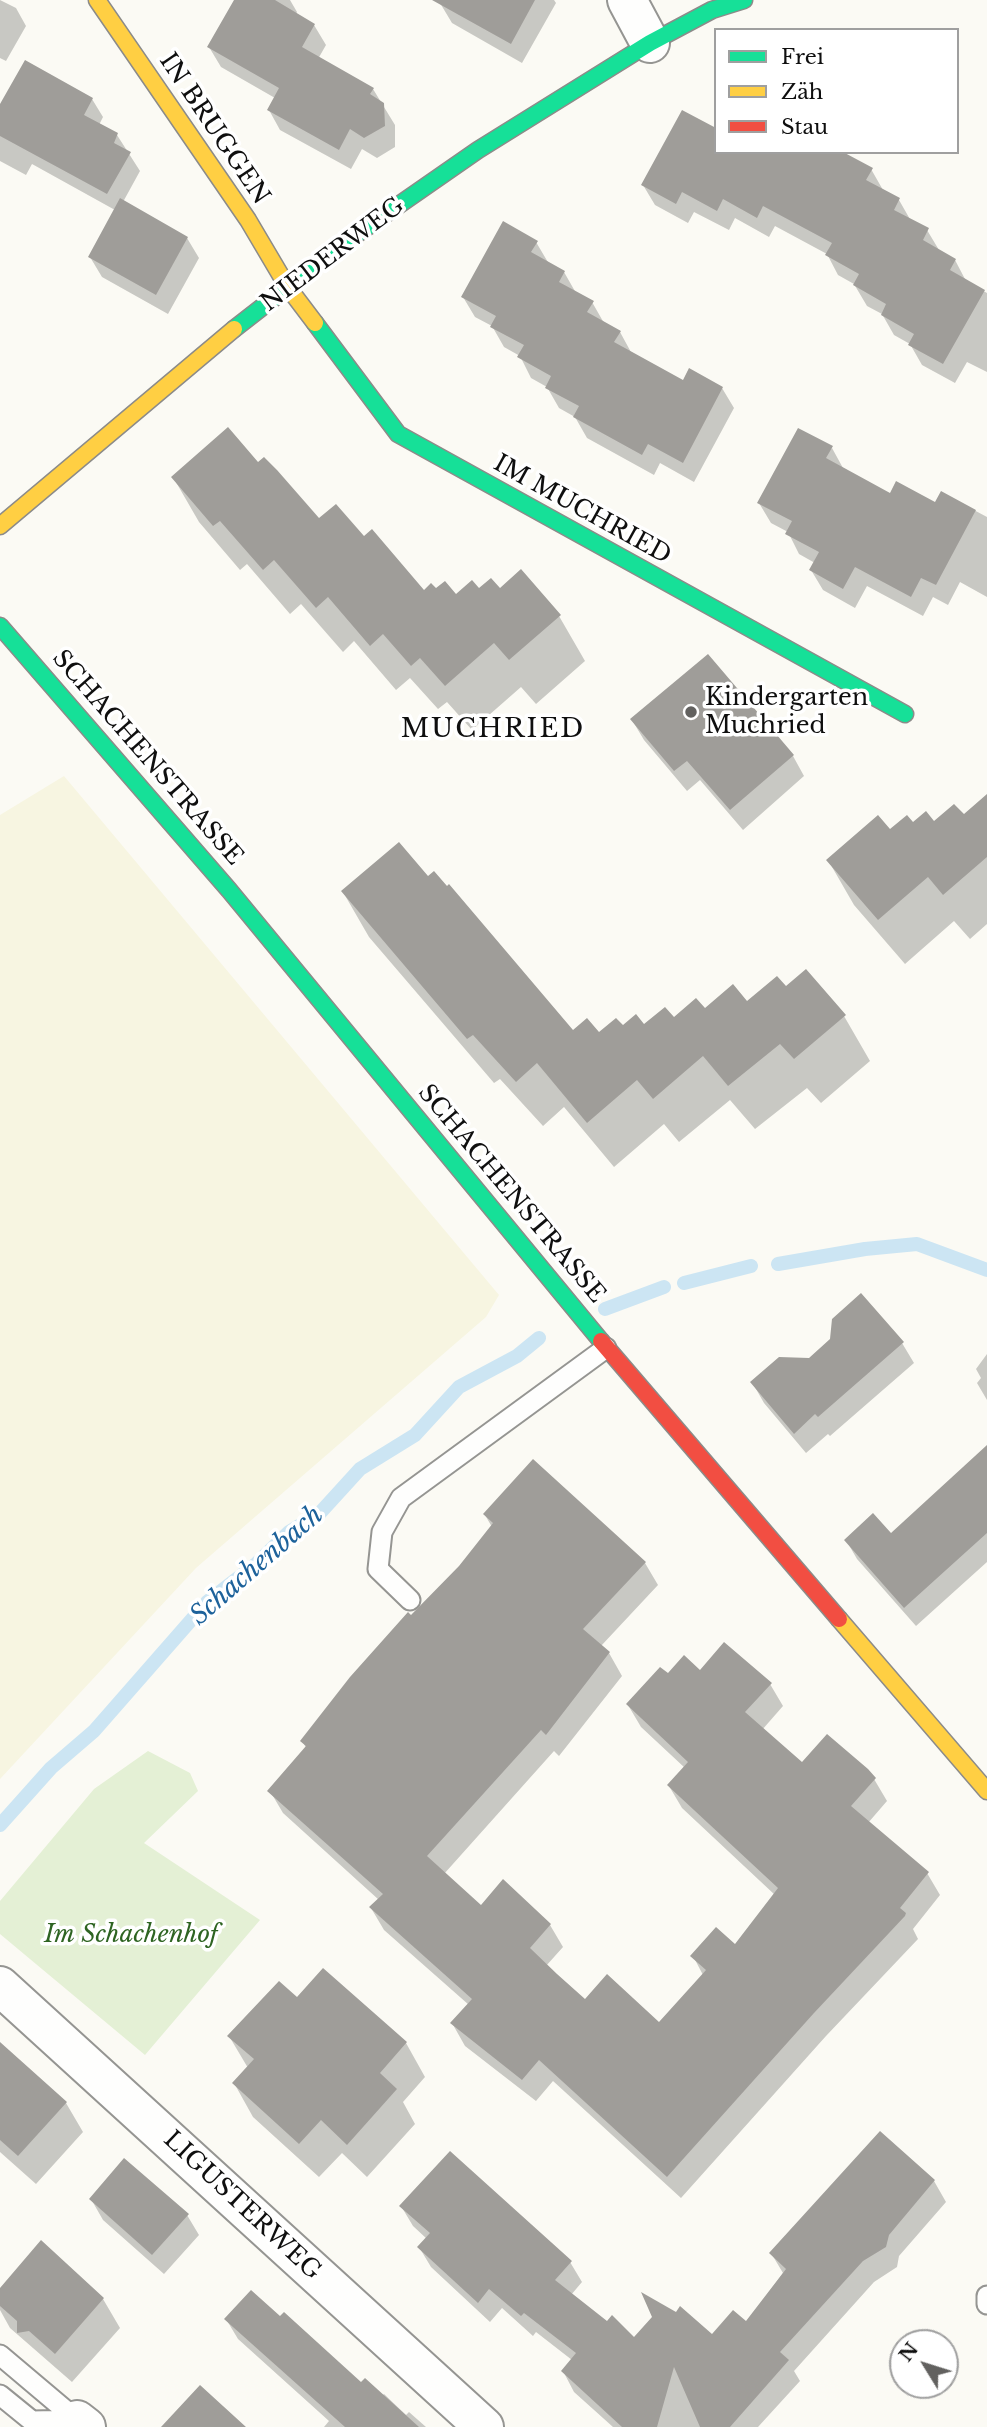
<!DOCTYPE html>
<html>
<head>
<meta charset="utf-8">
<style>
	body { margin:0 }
	#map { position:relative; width:987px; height:2427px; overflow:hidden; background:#fbfaf4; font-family:"Libre Baskerville",serif }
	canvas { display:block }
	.legend { position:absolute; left:714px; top:28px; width:245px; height:126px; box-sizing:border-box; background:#fff; border:2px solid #9f9f9f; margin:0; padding:9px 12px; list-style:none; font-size:21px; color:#0f0f0f }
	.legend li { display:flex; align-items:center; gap:14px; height:35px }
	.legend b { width:35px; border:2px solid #9f9f9f }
	.north { position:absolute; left:889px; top:2329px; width:70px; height:70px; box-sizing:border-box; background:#fff; border:2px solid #9f9f9f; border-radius:50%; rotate:308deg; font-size:19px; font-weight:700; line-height:28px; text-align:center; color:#0f0f0f }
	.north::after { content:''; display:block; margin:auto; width:24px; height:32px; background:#62615f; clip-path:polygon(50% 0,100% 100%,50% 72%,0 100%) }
</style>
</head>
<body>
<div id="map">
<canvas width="987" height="2427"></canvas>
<ul class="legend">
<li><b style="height:9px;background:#16e098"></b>Frei</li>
<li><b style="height:9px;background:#ffcf43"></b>Zäh</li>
<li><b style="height:9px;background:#f24e42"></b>Stau</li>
</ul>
<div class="north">N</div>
</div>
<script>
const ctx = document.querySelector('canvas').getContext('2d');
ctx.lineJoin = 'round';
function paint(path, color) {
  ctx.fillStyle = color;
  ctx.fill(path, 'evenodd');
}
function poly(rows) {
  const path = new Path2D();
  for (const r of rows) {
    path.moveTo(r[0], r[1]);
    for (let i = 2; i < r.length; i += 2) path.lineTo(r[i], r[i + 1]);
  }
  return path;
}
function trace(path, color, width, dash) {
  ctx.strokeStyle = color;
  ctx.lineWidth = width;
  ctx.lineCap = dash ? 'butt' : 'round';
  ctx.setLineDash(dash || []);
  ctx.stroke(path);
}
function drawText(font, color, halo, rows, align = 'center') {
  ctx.font = font + ' "Libre Baskerville",serif';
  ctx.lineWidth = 7;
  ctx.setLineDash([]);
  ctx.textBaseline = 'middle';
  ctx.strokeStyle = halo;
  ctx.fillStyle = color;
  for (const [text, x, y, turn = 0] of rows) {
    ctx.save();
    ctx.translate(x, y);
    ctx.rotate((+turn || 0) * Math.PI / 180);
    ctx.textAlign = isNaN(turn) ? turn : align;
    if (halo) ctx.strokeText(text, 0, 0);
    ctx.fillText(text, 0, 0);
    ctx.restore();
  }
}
const farmland = poly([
	[64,776,499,1295,486,1317,196,1568,0,1779,0,815]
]);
const green = poly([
	[148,1751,190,1773,198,1791,144,1843,260,1920,145,2055,0,1934,0,1901,94,1789]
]);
const shadow = poly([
	[0,0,16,8,26,26,6,61,0,58],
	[236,0,290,0,297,12,296,14,314,25,326,45,318,59,373,89,395,125,395,147,377,158,362,149,351,169,280,130,269,110,275,98,221,67,209,47],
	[442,0,554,0,556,3,522,63,452,23,440,3],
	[92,99,103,117,99,125,117,135,140,171,123,202,187,238,199,258,168,314,102,277,90,257,115,210,32,164,26,175,0,161,0,109],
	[716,152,871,169,883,190,899,200,911,221,927,230,939,250,955,260,966,281,987,293,987,372,967,362,955,383,922,365,910,344,894,335,882,314,867,306,854,284,838,275,827,254,775,226,769,237,735,218,729,230,694,212,688,223,655,205,643,185],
	[536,242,549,264,564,272,576,293,592,302,604,323,620,332,632,354,684,382,722,388,734,408,694,482,660,463,654,475,587,438,575,417,559,408,547,387,531,378,520,356,504,347,492,326,475,317,463,297],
	[832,448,843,468,891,495,936,505,942,493,987,517,987,597,960,582,948,605,933,597,923,616,867,586,855,608,823,590,811,570,815,563,799,554,788,532,771,523,759,503],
	[258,464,319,521,363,538,423,592,436,591,456,597,479,591,500,590,559,616,585,661,536,704,521,687,472,730,447,702,438,709,410,678,396,690,354,641,343,652,301,604,290,614,247,564,240,570,199,522,173,477],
	[632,720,793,756,804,776,743,830,700,780,687,791,644,740],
	[987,800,987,924,970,939,954,921,905,964,854,905,828,860,890,832,913,825,934,823,964,816],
	[428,879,573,1033,599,1035,622,1028,644,1027,705,1011,747,1004,786,988,844,1016,870,1061,821,1103,807,1088,755,1129,730,1100,679,1142,664,1124,614,1167,564,1107,543,1126,500,1079,494,1083,369,937,343,892],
	[902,1343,914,1363,830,1436,828,1434,806,1453,764,1403,752,1382,809,1360],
	[987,1354,987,1400,977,1383,981,1378,976,1369],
	[987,1487,987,1562,916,1626,857,1559,846,1540,890,1535],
	[485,1515,645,1563,658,1585,601,1646,609,1653,622,1676,559,1756,554,1751,444,1874,481,1907,550,1925,563,1947,546,1966,585,2001,659,2025,703,1975,693,1956,735,1946,775,1895,682,1808,669,1786,685,1768,641,1727,628,1705,668,1675,700,1673,770,1684,783,1706,762,1730,802,1765,874,1779,887,1801,868,1823,927,1873,940,1895,913,1929,918,1939,826,2036,681,2198,553,2081,536,2101,465,2046,452,2023,469,2005,384,1930,371,1908,379,1900,283,1813,270,1791,307,1749,302,1741,411,1618,461,1567,492,1527],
	[324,1970,406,2043,425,2077,403,2102,415,2124,367,2177,342,2153,319,2177,253,2117,234,2083,248,2068,229,2036,297,2000],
	[0,2044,66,2103,83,2132,36,2184,0,2152],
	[880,2133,934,2181,946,2202,899,2256,897,2267,874,2282,794,2371,800,2381,758,2427,613,2427,574,2392,563,2371,572,2360,536,2332,533,2336,502,2308,490,2322,431,2267,419,2247,427,2239,413,2226,401,2206,570,2262,582,2282,571,2295,607,2323,634,2339,712,2336,746,2323,783,2273,771,2253],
	[91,2199,187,2215,199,2235,164,2274,103,2220],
	[0,2291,103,2299,120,2328,72,2382,10,2328,0,2310],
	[226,2319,382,2396,384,2394,406,2415,409,2412,426,2427,324,2427,329,2421,238,2339]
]);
const stream = poly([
	[778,1264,865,1249,917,1244,987,1270],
	[684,1283,751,1266],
	[605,1309,664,1287],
	[0,1825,51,1768,94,1731,207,1602,256,1564,289,1532,319,1514,360,1469,415,1435,459,1387,517,1356,539,1338]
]);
const building = poly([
	[234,0,275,0,315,24,302,47,374,88,370,94,384,103,385,126,364,138,350,129,339,150,267,110,279,88,207,47],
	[432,0,535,0,511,44],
	[25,60,93,98,84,115,118,133,114,143,131,152,107,194,0,136,0,104],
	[682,110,716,128,716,152,843,152,873,168,866,180,900,198,894,210,929,228,923,240,956,259,950,270,985,290,943,364,908,345,914,334,881,315,886,304,853,285,859,274,825,255,832,243,763,206,757,218,723,199,717,211,682,192,676,204,641,185],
	[120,198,188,237,156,295,88,257],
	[503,221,538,241,531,252,565,271,559,282,594,301,587,312,621,331,614,342,683,380,689,368,723,387,683,463,648,444,642,455,573,417,579,406,545,388,551,376,517,357,524,345,490,327,496,316,461,297],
	[228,427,258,462,264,457,277,470,319,518,336,504,364,536,372,529,424,590,431,583,436,588,445,581,456,594,472,580,479,588,491,578,500,588,521,569,561,615,509,660,494,643,445,686,420,658,411,666,383,634,370,646,328,597,316,608,274,560,263,570,220,521,213,526,171,477],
	[798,428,833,446,826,458,890,493,896,481,935,502,941,491,976,510,936,585,921,578,911,597,855,567,843,589,809,570,819,552,785,534,792,521,757,503],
	[708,654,794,755,730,810,687,761,674,771,630,719],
	[987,794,987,857,943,895,928,877,878,920,826,860,878,815,890,829,907,815,913,822,926,811,934,821,954,804,964,814],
	[399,842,428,876,434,871,447,886,449,884,573,1030,587,1018,599,1032,616,1018,623,1025,636,1014,644,1024,665,1007,674,1017,696,998,705,1008,733,984,747,1001,777,976,786,986,806,969,846,1015,794,1059,780,1044,728,1086,703,1056,653,1099,637,1080,587,1123,537,1063,516,1082,473,1035,467,1039,341,891],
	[861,1293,904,1342,818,1417,815,1414,794,1434,750,1382,779,1357,809,1358,830,1339,832,1319],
	[987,1445,987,1533,904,1608,844,1540,873,1513,891,1533],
	[533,1459,646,1562,583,1629,610,1652,546,1735,541,1730,427,1856,481,1905,503,1879,551,1924,530,1948,557,1974,585,1999,607,1974,659,2022,706,1970,690,1956,716,1927,735,1944,778,1888,667,1785,688,1762,626,1704,660,1667,668,1673,684,1655,700,1670,724,1642,772,1683,745,1712,802,1762,827,1734,868,1769,876,1778,851,1806,929,1872,900,1908,906,1913,905,1916,814,2013,667,2177,539,2060,522,2080,450,2023,472,1999,369,1907,383,1894,267,1791,306,1746,300,1741,350,1677,408,1612,411,1615,459,1566,493,1523,483,1514],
	[323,1968,407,2042,380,2073,397,2089,347,2145,321,2120,299,2144,232,2083,254,2059,227,2036,279,1981,297,1997],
	[0,2042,67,2102,18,2156,0,2140],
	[880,2131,935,2180,889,2235,886,2247,863,2261,780,2352,789,2360,730,2427,700,2427,674,2367,657,2427,622,2427,561,2371,576,2353,524,2313,521,2316,489,2289,478,2303,417,2247,430,2233,399,2206,450,2151,572,2261,555,2280,607,2321,612,2315,634,2337,652,2317,641,2292,676,2312,680,2306,712,2334,733,2310,746,2321,786,2269,769,2253],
	[124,2158,189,2214,152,2255,89,2199],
	[41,2240,104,2298,55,2354,29,2331,17,2333,17,2321,0,2306,0,2288],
	[251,2290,280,2316,284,2312,361,2382,365,2378,419,2427,345,2427,224,2319],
	[200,2385,246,2427,161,2427]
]);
const lane = poly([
	[410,1600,378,1569,382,1532,401,1498,606,1348],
	[987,2296,987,2304],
	[0,2355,77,2420],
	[0,2395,32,2421,77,2420]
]);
const street = poly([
	[627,0,650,43],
	[0,1986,484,2427],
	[77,2420,86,2427]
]);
const fast = poly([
	[315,323,398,434,905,714],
	[234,329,347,241,478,150,650,43,712,10,744,0],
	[0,626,229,890,601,1341]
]);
const slow = poly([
	[97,0,248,220,287,286,315,323],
	[0,526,234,329],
	[839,1619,987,1791]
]);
const jam = poly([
	[601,1341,839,1619]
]);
const markers = [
	[691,712,7,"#62615f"]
];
const streetNames = [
	["IN BRUGGEN",214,129,56],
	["NIEDERWEG",333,255,-37],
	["IM MUCHRIED",582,510,29],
	["SCHACHENSTRASSE",147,758,49],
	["SCHACHENSTRASSE",511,1194,50],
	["LIGUSTERWEG",242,2206,43]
];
const poiNames = [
	["Kindergarten",705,698],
	["Muchried",705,726]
];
const parkNames = [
	["Im Schachenhof",131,1935]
];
const neighbourhoodNames = [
	["MUCHRIED",493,730]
];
const waterNames = [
	["Schachenbach",257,1566,-41]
];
paint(farmland, '#f7f5e1');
paint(green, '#e4f0d5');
paint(shadow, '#0003');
trace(stream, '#cce5f3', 14);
paint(building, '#9f9d99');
trace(lane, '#959592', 23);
trace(street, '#959592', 42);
trace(fast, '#8c8b89', 19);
trace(slow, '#8c8b89', 19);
trace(jam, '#8c8b89', 19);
trace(lane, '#fefefd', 19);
trace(street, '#fefefd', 38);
trace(fast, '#16e098', 16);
trace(slow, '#ffcf43', 16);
trace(jam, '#f24e42', 16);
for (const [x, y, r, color] of markers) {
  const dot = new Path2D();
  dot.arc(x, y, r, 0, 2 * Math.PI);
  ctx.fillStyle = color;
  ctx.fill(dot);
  trace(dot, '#fff', 2.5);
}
drawText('24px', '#0f0f0f', '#fff', streetNames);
drawText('24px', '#0f0f0f', '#fff', poiNames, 'left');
drawText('italic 24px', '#2e6422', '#fff', parkNames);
ctx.letterSpacing = '2px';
drawText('26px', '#0f0f0f', '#fff', neighbourhoodNames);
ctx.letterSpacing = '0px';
drawText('italic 26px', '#1d629b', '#fff', waterNames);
</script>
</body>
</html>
